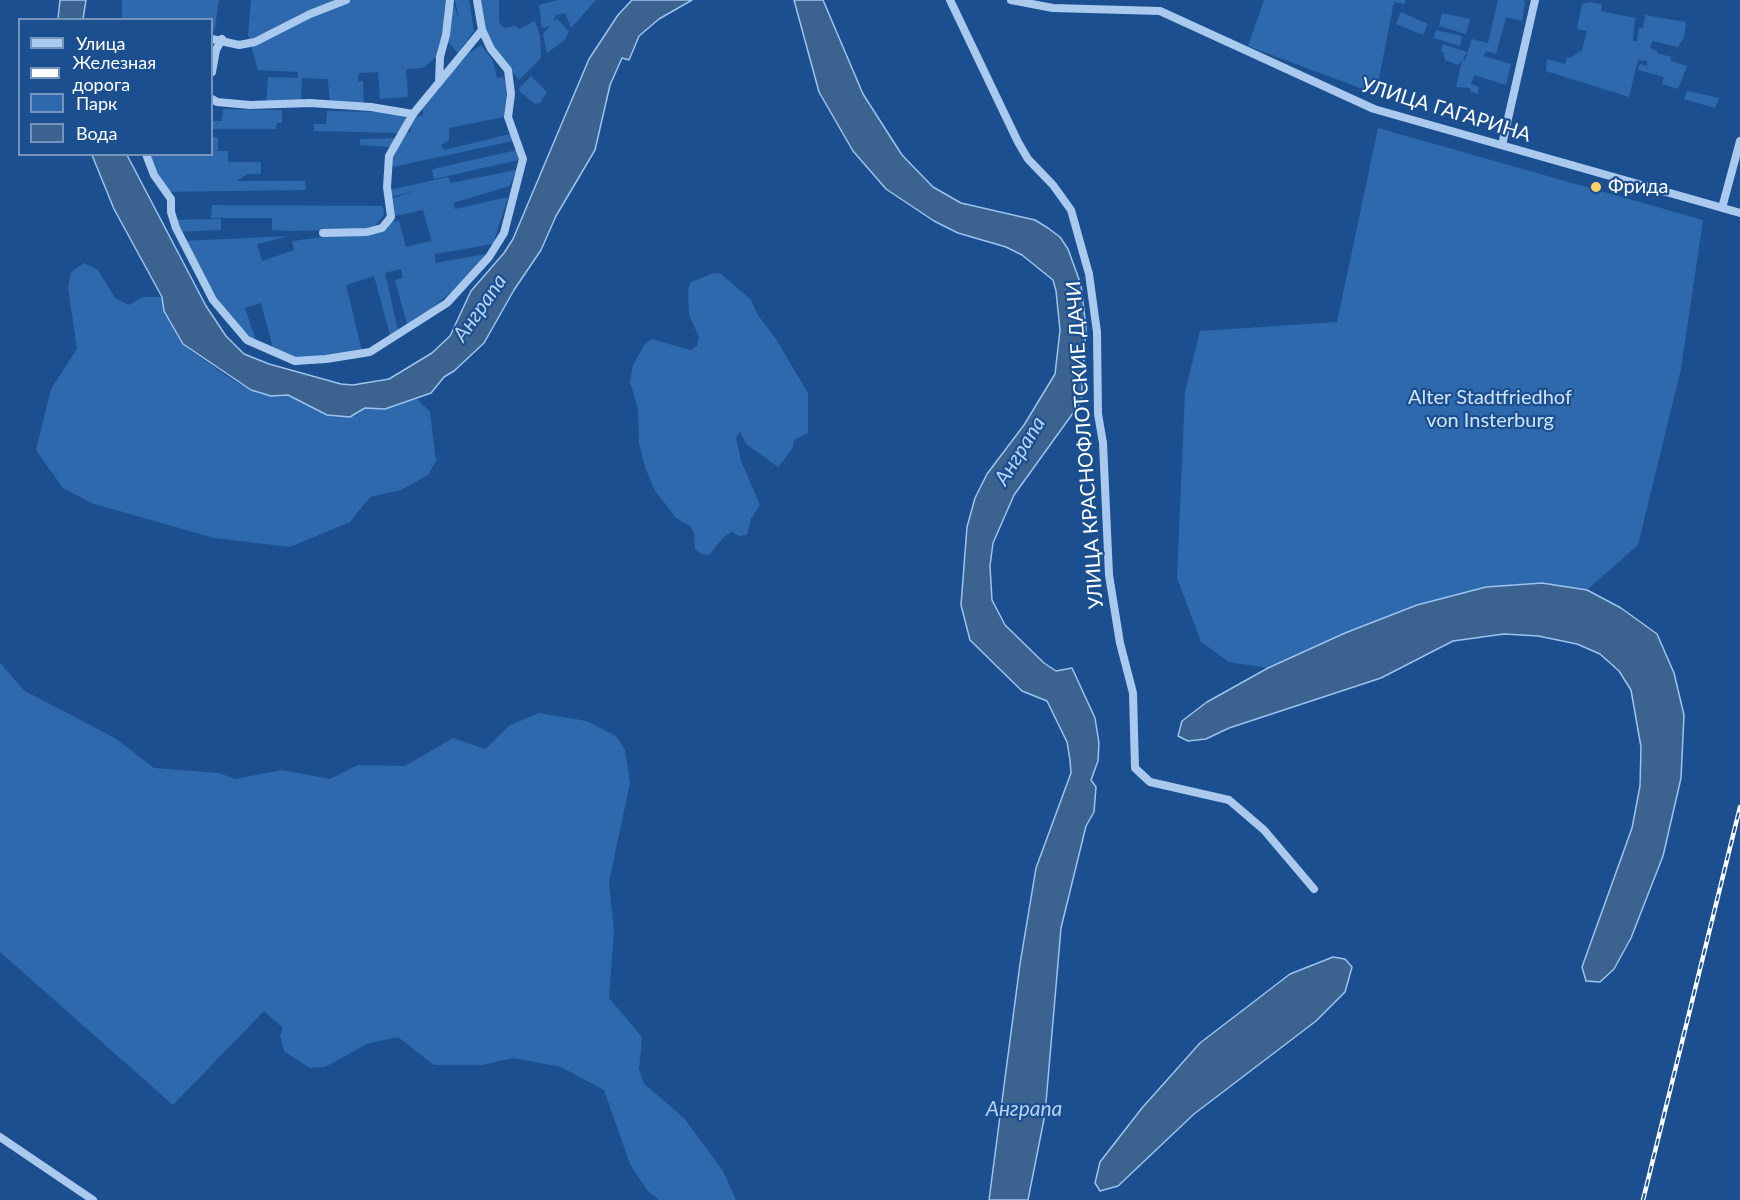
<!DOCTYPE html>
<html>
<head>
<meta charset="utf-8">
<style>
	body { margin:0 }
	#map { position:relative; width:1740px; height:1200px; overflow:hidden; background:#1b4f8f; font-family:Lato,sans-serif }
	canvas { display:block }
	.legend { position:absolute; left:18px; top:18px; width:195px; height:138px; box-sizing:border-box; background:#1b4f8f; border:2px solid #7695bc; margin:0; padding:8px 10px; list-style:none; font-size:18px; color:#fff }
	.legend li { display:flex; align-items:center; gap:12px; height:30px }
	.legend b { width:30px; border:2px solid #7695bc }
</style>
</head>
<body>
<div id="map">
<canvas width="1740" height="1200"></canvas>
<ul class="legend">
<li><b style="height:8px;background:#a9c9ee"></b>Улица</li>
<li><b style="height:8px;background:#fff"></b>Железная дорога</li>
<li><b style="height:16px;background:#2e69ad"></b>Парк</li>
<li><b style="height:16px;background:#3c6290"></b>Вода</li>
</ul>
</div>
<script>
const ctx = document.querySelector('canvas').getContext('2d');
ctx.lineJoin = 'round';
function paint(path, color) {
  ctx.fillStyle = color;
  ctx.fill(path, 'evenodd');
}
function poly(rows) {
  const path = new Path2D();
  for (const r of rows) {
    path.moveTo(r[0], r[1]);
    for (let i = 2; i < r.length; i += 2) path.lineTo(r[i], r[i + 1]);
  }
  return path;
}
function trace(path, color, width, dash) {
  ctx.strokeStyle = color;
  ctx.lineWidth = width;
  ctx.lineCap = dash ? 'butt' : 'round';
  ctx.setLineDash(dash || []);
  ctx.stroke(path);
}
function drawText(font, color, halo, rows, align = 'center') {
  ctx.font = font + ' Lato,sans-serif';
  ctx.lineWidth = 4.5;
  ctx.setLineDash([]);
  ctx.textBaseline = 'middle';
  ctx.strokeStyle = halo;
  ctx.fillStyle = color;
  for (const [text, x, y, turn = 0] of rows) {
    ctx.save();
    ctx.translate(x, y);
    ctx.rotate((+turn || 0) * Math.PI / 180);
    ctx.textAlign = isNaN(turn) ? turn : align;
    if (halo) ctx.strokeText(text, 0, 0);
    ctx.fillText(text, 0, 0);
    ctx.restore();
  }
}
const green = poly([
	[122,0,219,0,215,28,212,32,212,20,122,19],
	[251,0,452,0,459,19,455,0,469,0,474,31,458,53,448,42,446,49,423,68,406,69,408,97,380,99,378,72,359,73,358,81,363,81,364,105,330,105,328,79,302,78,301,104,266,104,268,77,298,78,298,72,258,70,248,34],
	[478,0,499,0,499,22,503,28,516,26,519,29,535,21,540,37,541,58,519,80,485,38],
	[558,0,596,0,571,28,565,13,556,15,554,21,557,19,569,31,565,40,547,53,543,34,550,26,542,28,539,5],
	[1264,0,1405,0,1405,4,1394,2,1376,94,1248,46],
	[1498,0,1524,0,1525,3,1522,21,1506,17,1496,54,1486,51,1484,56,1511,64,1506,85,1474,75,1471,84,1479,87,1477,94,1470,91,1470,88,1456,87,1462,60,1458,65,1445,60,1444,53,1441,51,1443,44,1467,52,1463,59,1465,60,1472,39,1488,43],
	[1590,2,1602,4,1601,11,1635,18,1633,41,1637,41,1639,27,1643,28,1645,15,1686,22,1684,37,1678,47,1652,41,1650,48,1657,51,1657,53,1671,57,1671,61,1687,66,1678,89,1662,84,1664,77,1638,70,1640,64,1647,66,1647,61,1638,60,1629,97,1546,71,1547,59,1565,64,1567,57,1570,58,1582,50,1587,31,1577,29,1582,4],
	[1401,12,1428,24,1423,35,1396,24],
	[1442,13,1470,19,1466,34,1439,26],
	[1436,30,1462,36,1460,46,1434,38],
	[481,45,493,61,497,78,503,77,507,85,504,117,449,128,449,140,441,145,444,150,510,134,513,141,388,168,405,133,410,132,413,115,423,116,423,110,417,110,428,102,462,58],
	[531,76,547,92,540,103,535,104,518,90],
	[1687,91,1719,98,1715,108,1684,99],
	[223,109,282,110,282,123,277,123,276,129,212,129,212,121,222,121],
	[327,111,386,112,407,114,400,133,314,131,314,124,326,124],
	[1378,128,1703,220,1681,369,1638,545,1587,590,1542,583,1486,587,1417,605,1345,633,1268,668,1229,662,1201,642,1177,578,1185,392,1200,331,1337,322],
	[212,137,218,137,218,151,228,151,228,162,261,162,261,174,248,174,236,181,305,181,306,190,163,192,143,155,212,154],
	[397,138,390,147,360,145,360,139],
	[517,150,519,160,434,179,432,170,437,168],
	[516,170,510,186,453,203,455,209,508,197,493,244,435,254,435,263,486,254,465,280,431,309,407,324,395,280,403,278,401,269,385,273,398,330,390,335,374,276,346,285,362,351,291,363,275,356,261,303,245,308,257,344,222,314,182,241,290,236,257,244,262,261,294,250,292,241,386,229,389,222,399,221,406,247,431,241,433,246,423,210,391,217,390,199,415,191,390,197,389,190,448,177,451,183],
	[212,205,383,206,384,215,375,226,366,229,290,231,272,230,272,218,211,218],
	[221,219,221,230,176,232,172,220],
	[84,263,98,270,115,298,129,305,142,297,162,297,165,311,191,351,234,381,260,394,288,395,318,411,345,417,356,416,365,408,385,409,417,399,430,412,436,461,428,475,401,490,370,497,350,522,290,547,214,538,91,503,63,488,36,450,51,389,77,349,68,288,71,272],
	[714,273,721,274,751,300,757,314,776,339,808,393,808,433,794,440,793,448,778,467,746,444,740,431,736,438,741,461,760,505,751,519,747,535,739,536,732,532,725,536,709,555,701,554,695,549,694,533,690,526,676,518,655,491,645,467,639,443,638,409,630,382,633,365,645,344,652,339,690,350,697,346,699,337,689,315,688,290,691,282],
	[0,663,25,691,115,738,154,768,219,773,235,779,282,770,330,779,358,765,405,766,453,738,485,749,510,725,539,713,587,721,616,736,625,750,630,783,609,882,614,931,609,998,642,1037,639,1069,644,1084,684,1118,723,1171,736,1200,659,1200,647,1190,630,1164,604,1090,561,1067,514,1058,482,1065,434,1065,398,1037,367,1044,325,1067,310,1068,284,1051,280,1036,283,1028,264,1011,173,1105,0,952]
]);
const water = poly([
	[60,0,86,0,83,19,58,19,60,0],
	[632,0,692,0,659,19,639,36,629,60,622,58,610,85,595,150,556,216,541,250,514,290,484,343,454,371,444,377,431,393,385,409,365,408,350,417,327,415,288,395,271,396,251,390,183,344,164,311,162,297,114,209,92,155,127,155,206,306,226,336,244,354,269,364,341,384,353,385,389,379,432,353,450,336,471,291,504,253,513,239,589,59,618,15,632,0],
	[794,0,823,0,863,94,902,155,933,187,961,203,1035,220,1048,228,1060,237,1068,249,1081,285,1086,328,1081,402,1014,495,993,543,990,566,992,600,1005,625,1044,663,1056,671,1072,668,1095,718,1099,743,1098,761,1091,780,1096,787,1094,812,1086,826,1061,928,1045,1114,1028,1200,989,1200,1020,964,1036,868,1071,773,1070,760,1067,742,1047,701,1022,691,970,640,961,605,967,527,975,498,987,474,1024,425,1055,374,1060,330,1056,291,1053,280,1022,255,1006,247,958,233,934,221,886,189,853,151,819,92,794,0],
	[1542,583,1587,590,1621,608,1657,634,1674,673,1684,715,1681,778,1663,856,1631,938,1614,969,1600,982,1586,981,1582,967,1632,828,1640,786,1641,747,1631,690,1619,671,1600,654,1577,644,1538,636,1504,634,1453,641,1381,678,1229,728,1206,739,1188,741,1178,736,1182,721,1207,702,1268,668,1345,633,1417,605,1486,587,1542,583],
	[1333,957,1345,959,1352,967,1345,992,1316,1021,1194,1114,1118,1186,1100,1191,1095,1183,1100,1162,1142,1108,1200,1043,1290,974,1333,957]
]);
const minor = poly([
	[950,0,1018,142,1028,159,1053,185,1071,210,1089,274,1097,332,1098,414,1103,443,1109,575,1120,643,1133,693,1135,768,1150,782,1229,800,1264,830,1314,889],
	[1011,0,1053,8,1160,11,1374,109,1740,213],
	[212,39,239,45,255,42,310,14,346,0],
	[212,72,216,50,222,39],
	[439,82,440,57,446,35,450,0],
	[212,99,217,102,250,105,310,103,371,107,413,114],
	[1502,145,1535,0],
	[146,154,154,175,171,199,171,212,176,228,213,300,247,340,295,361,326,359,370,352,447,303,489,257,504,233,523,159,508,117,511,94,508,70,491,49,482,30,477,0],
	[1722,208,1740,141],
	[323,233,367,232,382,228,391,217,387,187,389,156,413,114,482,30],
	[0,1137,93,1200]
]);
const rail = poly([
	[1643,1200,1740,807]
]);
const markers = [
	[1596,187,6,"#ffd166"]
];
const streetNames = [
	["УЛИЦА ГАГАРИНА",1446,110,17],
	["УЛИЦА КРАСНОФЛОТСКИЕ ДАЧИ",1085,445,-94]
];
const poiNames = [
	["Фрида",1608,187]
];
const parkNames = [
	["Alter Stadtfriedhof",1490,398],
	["von Insterburg",1490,421]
];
const waterNames = [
	["Анграпа",480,308,-55],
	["Анграпа",1020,451,-58],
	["Анграпа",1024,1109]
];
paint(green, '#2e69ad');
paint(water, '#3c6290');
trace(water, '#9cc4f0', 1.5);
trace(minor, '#a9c9ee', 8);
trace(rail, '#fff', 4.5);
trace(rail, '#1b4f8f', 2, [7]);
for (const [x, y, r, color] of markers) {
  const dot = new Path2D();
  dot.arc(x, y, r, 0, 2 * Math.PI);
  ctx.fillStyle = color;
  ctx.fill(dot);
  trace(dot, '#1b4f8f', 2);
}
drawText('20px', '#fff', '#1b4f8f', streetNames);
drawText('20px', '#fff', '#1b4f8f', poiNames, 'left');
drawText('20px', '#cfe3fa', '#1b4f8f', parkNames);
drawText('italic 21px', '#b5d3f5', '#1b4f8f', waterNames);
</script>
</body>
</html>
